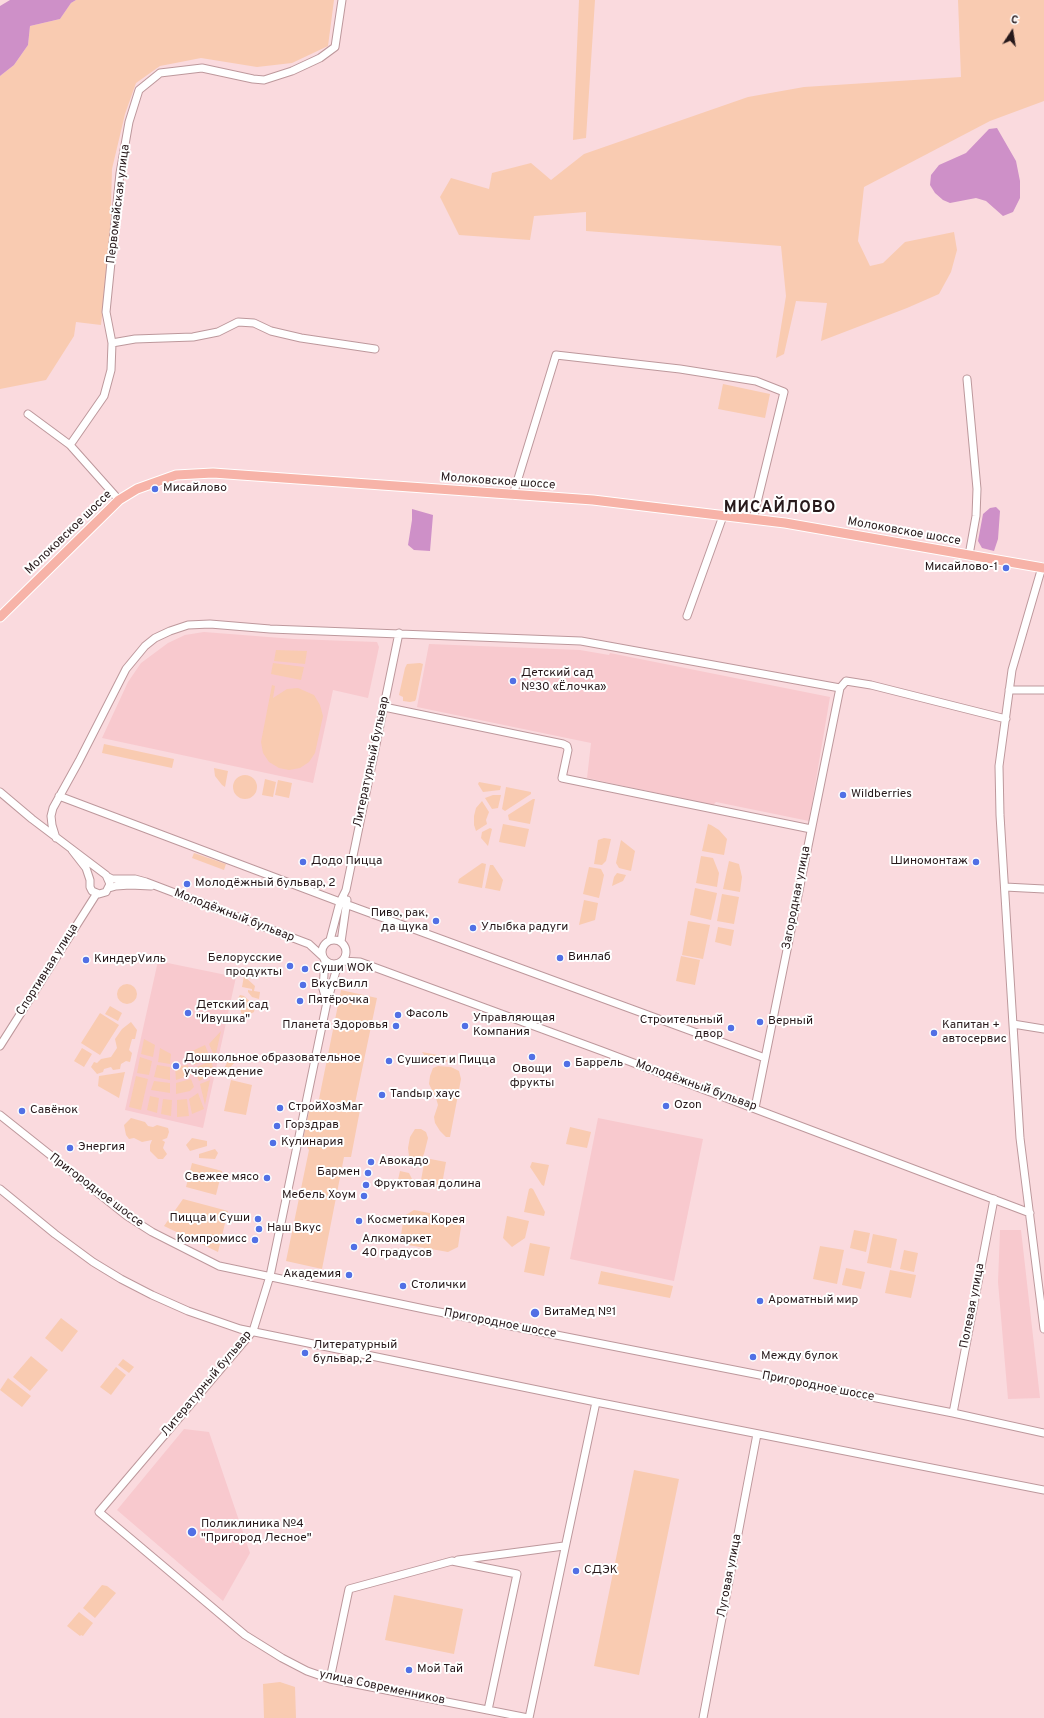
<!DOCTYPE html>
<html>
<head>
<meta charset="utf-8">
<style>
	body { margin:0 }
	#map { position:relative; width:1044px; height:1718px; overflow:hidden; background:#fadade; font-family:Overpass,sans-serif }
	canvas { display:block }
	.north { position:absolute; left:992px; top:12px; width:40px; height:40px; -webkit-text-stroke:3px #fff; paint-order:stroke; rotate:12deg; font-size:11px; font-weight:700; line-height:16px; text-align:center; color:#27191b }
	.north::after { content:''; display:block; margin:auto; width:14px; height:18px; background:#27191b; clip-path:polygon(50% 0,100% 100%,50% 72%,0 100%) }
</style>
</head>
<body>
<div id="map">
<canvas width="1044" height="1718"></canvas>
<div class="north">С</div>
</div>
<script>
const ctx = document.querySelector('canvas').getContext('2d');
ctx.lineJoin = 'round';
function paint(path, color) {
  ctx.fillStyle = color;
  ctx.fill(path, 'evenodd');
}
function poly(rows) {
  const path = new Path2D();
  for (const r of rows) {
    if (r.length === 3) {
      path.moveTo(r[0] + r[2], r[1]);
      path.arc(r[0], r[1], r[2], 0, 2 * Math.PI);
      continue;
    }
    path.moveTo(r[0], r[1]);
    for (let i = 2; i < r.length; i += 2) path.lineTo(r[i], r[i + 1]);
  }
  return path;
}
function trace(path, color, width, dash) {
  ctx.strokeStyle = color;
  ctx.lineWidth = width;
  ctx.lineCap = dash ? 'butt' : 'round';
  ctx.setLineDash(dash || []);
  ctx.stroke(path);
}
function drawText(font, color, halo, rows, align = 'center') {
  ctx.font = font + ' Overpass,sans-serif';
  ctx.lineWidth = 4;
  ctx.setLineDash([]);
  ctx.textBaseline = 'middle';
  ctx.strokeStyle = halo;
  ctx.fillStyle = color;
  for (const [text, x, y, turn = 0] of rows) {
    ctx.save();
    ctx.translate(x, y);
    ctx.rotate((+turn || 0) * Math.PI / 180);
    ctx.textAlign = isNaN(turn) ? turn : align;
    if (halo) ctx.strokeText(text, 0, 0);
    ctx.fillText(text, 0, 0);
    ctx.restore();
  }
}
const built = poly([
	[204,632,294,639,377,642,379,647,368,698,333,690,313,783,102,738,128,682,141,663,168,643,185,635],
	[429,644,580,650,609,655,610,653,830,697,809,821,716,802,713,805,587,778,591,743,417,707],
	[158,961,236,977,203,1128,125,1110],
	[598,1118,703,1139,674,1281,570,1259],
	[1000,1230,1021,1230,1040,1398,1008,1399,998,1282],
	[184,1429,209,1432,250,1553,223,1601,117,1510]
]);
const green = poly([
	[76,0,334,0,328,46,292,63,257,67,201,58,160,66,136,83,125,114,112,169,110,242,101,325,76,322,74,336,46,380,0,389,0,76,14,65,28,45,30,26,60,19,71,3],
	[579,0,595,0,586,138,573,140],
	[958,0,1044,0,1044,101,990,121,864,187,858,241,870,266,883,263,905,242,954,232,957,250,951,272,939,294,907,308,821,341,827,303,796,301,784,354,776,358,786,296,781,246,586,231,586,212,534,216,530,240,459,235,440,197,451,178,489,189,492,173,531,163,551,180,584,154,748,97,804,87,961,77],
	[723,384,770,394,765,418,718,409],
	[276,650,307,651,305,664,274,661],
	[273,663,304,667,301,680,271,674],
	[420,663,423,664,416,699,415,701,410,702,403,701,403,697,399,695,405,668,407,664],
	[272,685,275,686,273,698,287,689,298,688,314,695,320,705,323,716,315,753,309,762,300,768,289,770,279,768,269,762,263,753,261,742],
	[104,744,174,759,172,768,102,753],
	[214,768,228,771,225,787,222,785,215,776],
	[245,787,12],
	[265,779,276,782,273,797,262,795],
	[278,780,292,783,289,798,275,795],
	[479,782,501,786,500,790,483,792,478,784],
	[506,787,531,792,531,794,505,811,502,809],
	[493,795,501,795,498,808,492,809,485,798],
	[533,799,535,799,530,824,509,820,508,815],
	[482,801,489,812,486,820,487,824,476,831,474,825,474,816,476,808],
	[503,824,529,829,525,847,499,842],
	[708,824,711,825,719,830,727,839,724,855,702,851],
	[490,828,492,829,488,846,481,838,482,832],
	[604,838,611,839,606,861,602,865,594,864,598,840],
	[621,840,635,851,631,871,619,868,616,863],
	[194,853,226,864,224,870,192,858],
	[701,856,713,858,719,873,717,887,696,883],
	[729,861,739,864,742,877,740,892,723,889],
	[482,863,486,864,482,888,458,883,459,879],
	[490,865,493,865,503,880,500,891,485,888],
	[589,867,601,869,604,875,599,898,583,894],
	[617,873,626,875,623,881,612,886,614,877],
	[695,888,717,893,711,920,690,915],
	[722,894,739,897,734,924,717,921],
	[584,900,598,903,595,920,579,925],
	[688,921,710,925,703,959,682,955],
	[718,927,734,930,731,946,715,942],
	[681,956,700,960,695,985,676,981],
	[244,976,255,986,254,991,260,992,259,999,252,997,248,992,248,990,252,991,252,989,242,987],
	[127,994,10],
	[341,990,377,998,354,1108,360,1110,351,1157,344,1157,322,1269,286,1261,309,1150,303,1140,311,1103,318,1104],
	[240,995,244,996,255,1006,254,1012,246,1016,241,1013,240,1004,237,1000],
	[110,1006,122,1013,118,1021,105,1014],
	[100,1013,119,1025,100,1055,81,1043],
	[131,1022,137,1030,135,1039,132,1039,129,1050,132,1053,130,1062,126,1061,121,1064,120,1069,113,1070,111,1067,104,1069,103,1072,97,1074,91,1067,94,1062,97,1063,101,1059,111,1057,117,1048,115,1039,122,1029],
	[221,1031,215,1058,209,1044],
	[144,1039,155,1045,153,1057,141,1054],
	[205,1045,210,1058,194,1065,190,1052],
	[82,1048,92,1054,84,1067,74,1061],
	[160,1048,171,1054,170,1064,158,1062],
	[422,1052,448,1057,447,1062,434,1062,431,1064],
	[230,1056,236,1057,236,1061,224,1074,223,1071],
	[140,1057,152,1061,149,1075,137,1073],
	[211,1061,213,1067,211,1075,199,1081,194,1068],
	[157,1065,170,1067,170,1080,154,1077],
	[188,1065,191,1075,176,1080,175,1067],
	[438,1066,451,1067,459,1071,461,1079,450,1137,446,1137,440,1131,435,1123,434,1117,438,1105,436,1098,429,1084,430,1076,433,1068],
	[125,1072,119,1098,98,1086,99,1076],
	[136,1076,148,1079,141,1110,129,1107],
	[191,1079,194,1087,190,1091,176,1094,176,1083],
	[210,1080,205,1105,200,1084],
	[231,1080,252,1085,246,1115,224,1111],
	[154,1081,170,1083,170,1093,151,1090],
	[198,1093,204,1109,192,1114,189,1099],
	[150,1096,159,1098,157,1113,147,1110],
	[163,1099,172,1100,171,1116,161,1114],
	[187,1099,189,1116,177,1117,177,1100],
	[131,1118,145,1122,148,1126,153,1127,157,1125,168,1128,169,1132,167,1138,162,1140,165,1142,163,1148,167,1154,163,1159,158,1159,150,1151,150,1145,152,1140,142,1142,134,1138,129,1139,126,1135,124,1125],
	[570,1127,591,1132,587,1148,566,1144],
	[415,1129,421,1129,426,1132,428,1138,424,1154,421,1159,416,1161,412,1160,409,1156,408,1148,410,1137],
	[192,1138,207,1141,207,1146,190,1151,186,1145],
	[215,1149,218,1153,215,1159,199,1158,199,1154],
	[425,1158,446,1162,441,1190,420,1186],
	[532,1162,549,1165,544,1186,542,1185,530,1167],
	[192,1163,222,1171,216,1195,186,1187],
	[400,1171,409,1173,413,1181,412,1187,397,1184],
	[531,1188,533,1189,545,1212,544,1216,524,1212,529,1189],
	[183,1199,228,1211,218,1252,164,1226],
	[414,1210,455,1218,461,1227,458,1247,448,1252,408,1245,401,1235,404,1216],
	[507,1216,529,1221,525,1238,512,1247,503,1238],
	[854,1230,870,1233,866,1252,850,1248],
	[873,1234,897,1239,891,1268,867,1263],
	[530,1243,550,1247,544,1276,524,1272],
	[820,1246,844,1250,837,1284,813,1279],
	[904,1250,918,1253,914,1272,900,1269],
	[846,1268,865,1272,861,1289,842,1285],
	[890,1270,916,1275,911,1298,885,1293],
	[601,1271,673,1286,670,1298,598,1284],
	[61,1318,78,1331,62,1352,45,1338],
	[31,1356,48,1370,30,1391,13,1377],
	[123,1359,134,1367,129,1373,118,1365],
	[116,1367,126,1375,111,1395,100,1387],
	[8,1378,31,1396,22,1407,0,1390],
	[634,1470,679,1479,639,1675,594,1666],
	[102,1585,107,1586,116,1593,95,1618,83,1608],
	[394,1595,463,1609,454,1654,385,1640],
	[79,1612,93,1623,83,1636,81,1635,80,1636,67,1626],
	[280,1682,295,1687,296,1718,264,1718,263,1684]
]);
const water = poly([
	[10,0,76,0,71,3,60,19,30,26,28,45,14,65,0,76,0,6],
	[997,128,1016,161,1020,181,1020,198,1013,212,1003,216,986,201,976,198,950,203,943,200,935,193,930,185,931,175,939,165,966,153,989,129],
	[996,507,1000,511,998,539,994,551,982,548,978,541,983,514,990,508],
	[412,509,433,515,430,551,414,550,408,545,412,520]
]);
const minor = poly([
	[112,343,135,339,193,337,218,332,238,322,254,323,271,331,301,338,375,349],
	[967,379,977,489,976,516,969,555],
	[28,414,70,445,119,500],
	[70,445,104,396,111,370,112,343,106,312,120,173,129,122,139,90,160,73,202,68,253,79,264,80,292,71,320,58,335,47,342,0],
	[513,495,556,355,680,369,756,381,784,392,753,519],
	[1042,567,1012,670,999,766,1000,815,1020,1138,1044,1329],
	[687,616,723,516],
	[1009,690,1044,690],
	[384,707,563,744,567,746,568,750,562,778,811,829],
	[0,792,32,819,106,875,110,884,106,892,99,894,92,891,90,887,90,880,86,868,72,850],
	[59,796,340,902,765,1058],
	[56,838,52,825,51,816,53,808,79,761,126,669,145,646,155,638,170,631,188,625,210,624,270,629,581,641,840,688],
	[108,877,112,879,135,879,146,882,309,944,322,956],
	[1005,887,1044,889],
	[109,888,116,886,130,885,151,886],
	[334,952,12],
	[330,940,340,902,346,890,399,633],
	[341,942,347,900],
	[325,960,323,989,327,1002],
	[342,961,360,962,602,1051,1030,1213],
	[338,964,327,1002,270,1276,253,1331,99,1512,245,1635,282,1658,307,1671,330,1679,528,1718],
	[1013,1024,1044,1029],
	[0,1046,97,893],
	[755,1108,840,688,846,681,871,685,1006,719],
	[0,1115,127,1216,152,1232,219,1266,429,1310,953,1413,1044,1433],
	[0,1189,55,1234,93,1262,121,1279,152,1295,188,1311,240,1329,596,1402,1044,1490],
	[953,1413,994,1199],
	[458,1560,564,1546],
	[330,1679,349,1589,452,1561,517,1574,488,1710],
	[529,1718,596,1402],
	[703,1718,757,1434]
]);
const major = poly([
	[0,617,119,500,137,489,176,475,213,473,593,500,785,523,1044,568]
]);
const markers = [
	[155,489,4,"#5170e5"],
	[1006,568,4,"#5170e5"],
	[513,681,4,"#5170e5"],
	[843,795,4,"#5170e5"],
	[303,862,4,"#5170e5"],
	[976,862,4,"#5170e5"],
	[187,884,4,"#5170e5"],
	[436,921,4,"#5170e5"],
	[473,928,4,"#5170e5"],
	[560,958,4,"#5170e5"],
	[86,960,4,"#5170e5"],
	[290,966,4,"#5170e5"],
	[305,969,4,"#5170e5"],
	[303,985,4,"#5170e5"],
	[300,1001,4,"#5170e5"],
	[188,1013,4,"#5170e5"],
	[398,1015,4,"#5170e5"],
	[760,1022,4,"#5170e5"],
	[396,1026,4,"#5170e5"],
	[465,1026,4,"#5170e5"],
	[731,1028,4,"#5170e5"],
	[934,1033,4,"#5170e5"],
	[532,1057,4,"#5170e5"],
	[389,1061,4,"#5170e5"],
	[567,1064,4,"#5170e5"],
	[176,1066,4,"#5170e5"],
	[382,1095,4,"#5170e5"],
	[666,1106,4,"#5170e5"],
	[280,1108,4,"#5170e5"],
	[22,1111,4,"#5170e5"],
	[277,1126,4,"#5170e5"],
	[273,1143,4,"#5170e5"],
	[70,1148,4,"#5170e5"],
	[371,1162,4,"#5170e5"],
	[368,1173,4,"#5170e5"],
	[267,1178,4,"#5170e5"],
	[366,1185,4,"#5170e5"],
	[364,1196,4,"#5170e5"],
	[258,1219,4,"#5170e5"],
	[359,1221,4,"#5170e5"],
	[259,1229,4,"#5170e5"],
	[255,1240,4,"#5170e5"],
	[354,1247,4,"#5170e5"],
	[349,1275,4,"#5170e5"],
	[403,1286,4,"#5170e5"],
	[760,1301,4,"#5170e5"],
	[535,1313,5,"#5170e5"],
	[305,1353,4,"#5170e5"],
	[753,1357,4,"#5170e5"],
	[192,1532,5,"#5170e5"],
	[576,1571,4,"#5170e5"],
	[409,1670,4,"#5170e5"]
];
const streetNames = [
	["Первомайская улица",119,204,-83],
	["Молоковское шоссе",498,482,4],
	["Молоковское шоссе",904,532,10],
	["Молоковское шоссе",69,533,-44],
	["Литературный бульвар",372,762,-78],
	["Загородная улица",797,898,-79],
	["Молодёжный бульвар",234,916,21],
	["Спортивная улица",48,970,-58],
	["Молодёжный бульвар",696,1086,20],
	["Пригородное шоссе",96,1191,37],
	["Полевая улица",973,1306,-79],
	["Пригородное шоссе",500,1324,11],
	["Литературный бульвар",207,1384,-50],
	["Пригородное шоссе",818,1387,11],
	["Луговая улица",730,1576,-79],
	["улица Современников",382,1688,12]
];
const poiNames = [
	["Мисайлово",163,489],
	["Мисайлово-1",998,568,"right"],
	["Детский сад",521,674],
	["№30 «Ёлочка»",521,688],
	["Wildberries",851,795],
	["Додо Пицца",311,862],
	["Шиномонтаж",968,862,"right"],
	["Молодёжный бульвар, 2",195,884],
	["Пиво, рак,",428,914,"right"],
	["да щука",428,928,"right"],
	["Улыбка радуги",481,928],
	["Винлаб",568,958],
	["Белорусские",282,959,"right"],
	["продукты",282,973,"right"],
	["КиндерVиль",94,960],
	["Суши WOK",313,969],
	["ВкусВилл",311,985],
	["Пятёрочка",308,1001],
	["Детский сад",196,1006],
	["\"Ивушка\"",196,1020],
	["Фасоль",406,1015],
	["Управляющая",473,1019],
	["Компания",473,1033],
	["Строительный",723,1021,"right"],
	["двор",723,1035,"right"],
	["Верный",768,1022],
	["Планета Здоровья",388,1026,"right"],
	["Капитан +",942,1026],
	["автосервис",942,1040],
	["Дошкольное образовательное",184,1059],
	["учереждение",184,1073],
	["Сушисет и Пицца",397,1061],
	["Баррель",575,1064],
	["Овощи",532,1070,"center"],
	["фрукты",532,1084,"center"],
	["Tandыр хаус",390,1095],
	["Ozon",674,1106],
	["СтройХозМаг",288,1108],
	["Савёнок",30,1111],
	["Горздрав",285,1126],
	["Кулинария",281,1143],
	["Энергия",78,1148],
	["Авокадо",379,1162],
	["Бармен",360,1173,"right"],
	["Свежее мясо",259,1178,"right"],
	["Фруктовая долина",374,1185],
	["Мебель Хоум",356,1196,"right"],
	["Пицца и Суши",250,1219,"right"],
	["Косметика Корея",367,1221],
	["Наш Вкус",267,1229],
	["Компромисс",247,1240,"right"],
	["Алкомаркет",362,1240],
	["40 градусов",362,1254],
	["Академия",341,1275,"right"],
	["Столички",411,1286],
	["Ароматный мир",768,1301],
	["ВитаМед №1",544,1313],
	["Литературный",313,1346],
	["бульвар, 2",313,1360],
	["Между булок",761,1357],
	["Поликлиника №4",201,1525],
	["\"Пригород Лесное\"",201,1539],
	["СДЭК",584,1571],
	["Мой Тай",417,1670]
];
const districtNames = [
	["МИСАЙЛОВО",780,509]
];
paint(built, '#f8c9ce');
paint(green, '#f9cbb1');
paint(water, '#ce90c8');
trace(minor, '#bd989c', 9);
trace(major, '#fff', 11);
trace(minor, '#fff', 7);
trace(major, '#f7b3a8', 9);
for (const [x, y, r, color] of markers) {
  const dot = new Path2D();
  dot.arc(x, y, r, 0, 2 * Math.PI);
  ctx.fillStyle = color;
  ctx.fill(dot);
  trace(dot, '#fff', 1.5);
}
drawText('12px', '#27191b', '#fff', streetNames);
drawText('12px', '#27191b', '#fff', poiNames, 'left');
ctx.letterSpacing = '1px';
drawText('bold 16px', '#27191b', '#fff', districtNames);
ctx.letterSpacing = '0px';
</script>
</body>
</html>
